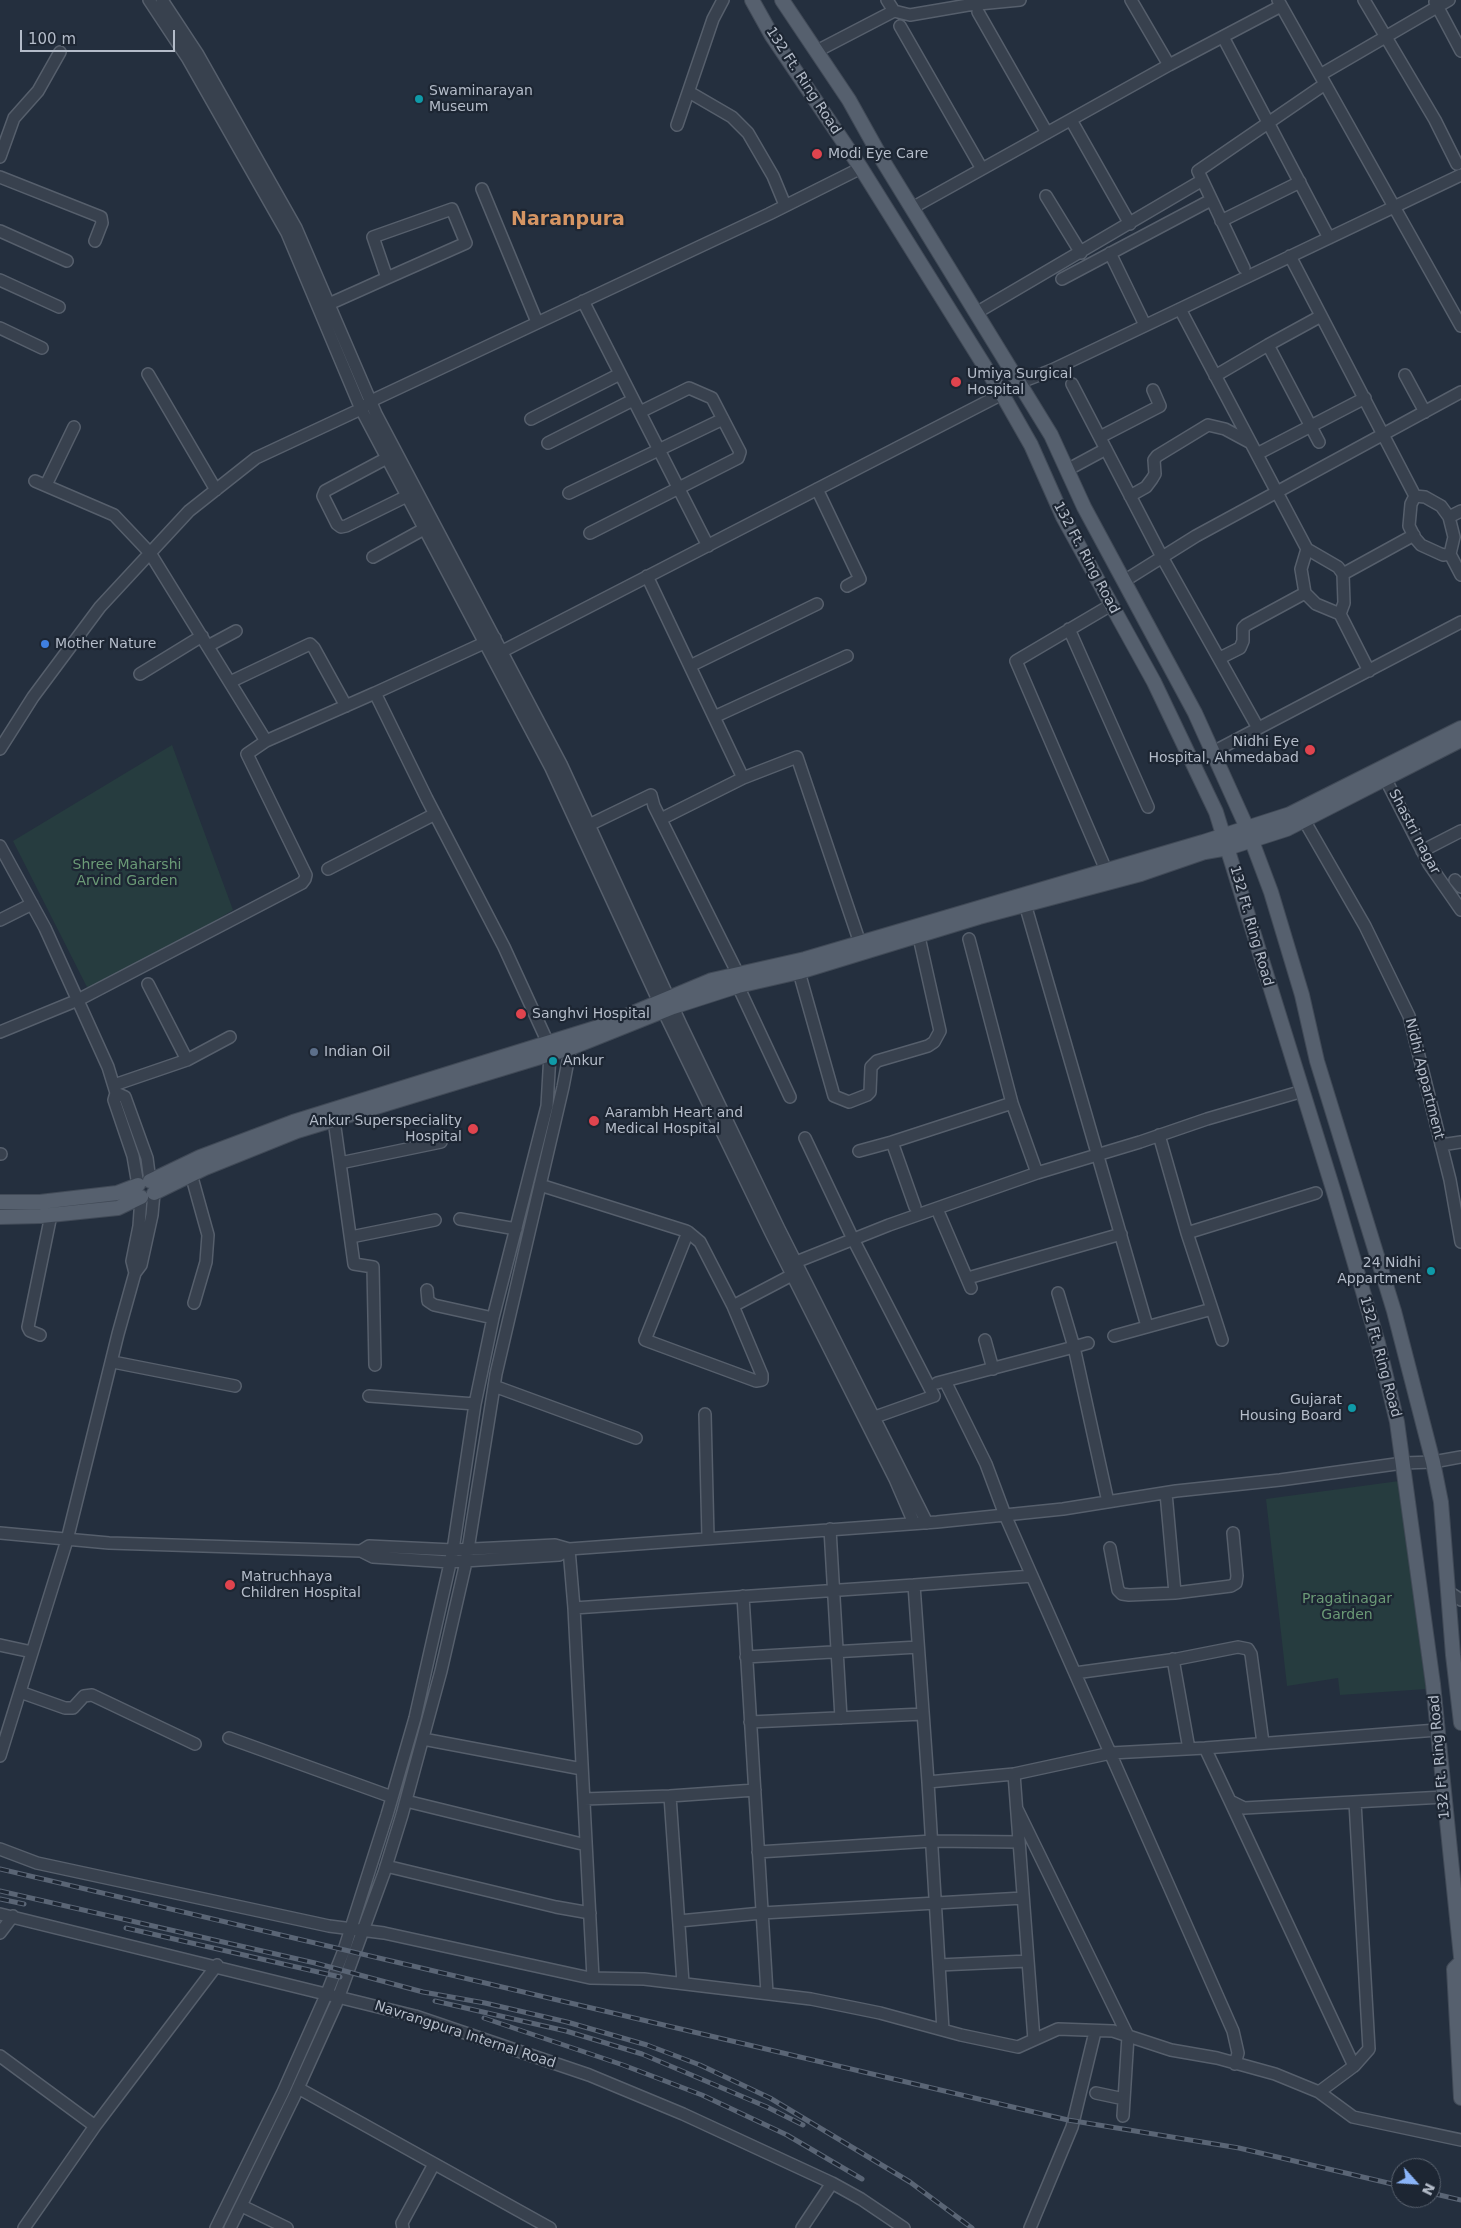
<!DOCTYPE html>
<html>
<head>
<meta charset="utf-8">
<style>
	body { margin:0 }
	#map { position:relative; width:1461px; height:2228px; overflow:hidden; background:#242f3e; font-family:"DejaVu Sans",sans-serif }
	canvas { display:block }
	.north { position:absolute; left:1391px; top:2158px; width:50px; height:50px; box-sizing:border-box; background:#1d2633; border:1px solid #59626f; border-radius:50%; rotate:116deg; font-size:14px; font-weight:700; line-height:20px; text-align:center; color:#b4bcc9 }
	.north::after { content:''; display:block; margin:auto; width:18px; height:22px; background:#8ab4f8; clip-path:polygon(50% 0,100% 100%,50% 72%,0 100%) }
	.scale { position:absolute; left:20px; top:30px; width:155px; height:22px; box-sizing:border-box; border:2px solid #b4bcc9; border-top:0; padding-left:6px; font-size:15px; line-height:18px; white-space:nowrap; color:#b4bcc9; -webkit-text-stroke:4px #1d2633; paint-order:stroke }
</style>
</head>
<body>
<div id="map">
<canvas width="1461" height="2228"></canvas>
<div class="north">N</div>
<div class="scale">100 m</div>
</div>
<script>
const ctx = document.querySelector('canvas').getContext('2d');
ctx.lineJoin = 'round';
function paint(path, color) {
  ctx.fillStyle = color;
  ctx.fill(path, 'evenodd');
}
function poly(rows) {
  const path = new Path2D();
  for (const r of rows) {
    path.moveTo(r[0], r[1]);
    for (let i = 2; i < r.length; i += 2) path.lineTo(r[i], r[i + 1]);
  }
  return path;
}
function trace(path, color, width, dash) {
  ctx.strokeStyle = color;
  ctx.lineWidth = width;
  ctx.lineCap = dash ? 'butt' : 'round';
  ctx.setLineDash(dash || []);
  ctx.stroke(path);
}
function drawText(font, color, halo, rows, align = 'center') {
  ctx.font = font + ' "DejaVu Sans",sans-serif';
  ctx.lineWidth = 4.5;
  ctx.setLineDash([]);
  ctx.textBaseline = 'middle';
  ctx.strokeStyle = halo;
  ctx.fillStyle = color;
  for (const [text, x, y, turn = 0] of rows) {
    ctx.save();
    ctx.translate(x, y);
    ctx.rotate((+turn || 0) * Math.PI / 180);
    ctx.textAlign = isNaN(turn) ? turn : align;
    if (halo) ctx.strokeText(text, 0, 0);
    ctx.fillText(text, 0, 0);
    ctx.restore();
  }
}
const green = poly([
	[172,745,233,910,91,995,13,841],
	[1399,1481,1426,1689,1340,1695,1338,1678,1287,1686,1266,1499]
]);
const minor = poly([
	[149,0,188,59,287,233,361,409,551,768,659,1002,771,1233,895,1479,914,1523],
	[162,0,197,53,296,228,376,414,561,764,681,1025,779,1229,927,1523],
	[887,0,894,11,910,15,968,5,1020,0],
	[1131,0,1169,65],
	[1278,0,1461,326],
	[1364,0,1435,120,1457,164],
	[1435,2,1461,51],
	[978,12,1047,133],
	[900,26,982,169],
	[1223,37,1329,238],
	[817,51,894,11],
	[1320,75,1449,0],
	[689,92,732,117,748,133,773,176,785,205],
	[1071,120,1130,224],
	[677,125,713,19,723,0],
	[0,157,14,118,38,91,60,52],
	[0,177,101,217,102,223,95,241],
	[482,189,537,322],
	[1046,196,1081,253],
	[912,208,1169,65,1281,6],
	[1221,221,1300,182],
	[0,231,67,261],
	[1110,253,1145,325],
	[1290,256,1415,496,1425,497,1441,506,1449,517,1454,537,1450,554,1461,575],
	[1244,268,1198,171,1325,84],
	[1062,279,1211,200],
	[0,280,59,307],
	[583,301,708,546],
	[329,304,387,278,466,243,452,209,373,237,387,278],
	[1180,309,1307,549,1338,567,1343,574,1344,603,1340,614],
	[976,313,1201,181],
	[0,328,42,348],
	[1268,345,1321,316],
	[148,374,216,490],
	[1405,375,1425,412],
	[1215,376,1268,345,1319,442],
	[1021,382,1052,370,1461,175],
	[1072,384,1162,557,1258,728],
	[531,419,620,374],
	[1100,437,1160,406,1153,390],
	[548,443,633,400],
	[1257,454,1365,398],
	[387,458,325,491,323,496,337,524,341,527,346,526,407,496],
	[1067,470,1106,449],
	[35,481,114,515,150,553,266,741,375,693],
	[46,485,74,427],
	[817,489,860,579,847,586],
	[569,493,723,419],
	[1130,496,1146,487,1152,479,1155,474,1154,460,1157,456,1208,425,1225,429,1251,443],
	[1415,496,1411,504,1409,526,1415,538,1421,545,1443,555,1450,554],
	[1449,517,1461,511],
	[590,533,738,458,740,452,712,398,689,388,640,412],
	[1307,549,1301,569,1305,593,1316,604,1340,614,1369,671],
	[373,557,424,529],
	[1343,574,1414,535],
	[647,576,743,778],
	[1124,581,1196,536,1461,392],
	[1069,629,1148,807],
	[208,646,236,631],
	[497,654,1002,394],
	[1220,658,1240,648,1243,641,1243,628,1246,625,1305,593],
	[690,666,817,604],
	[140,674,202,636],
	[230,682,310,644,314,648,346,706],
	[714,717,847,656],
	[0,749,33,697,100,607,189,511,256,458,361,409,371,401,769,214,861,168],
	[1213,752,1461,622],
	[1385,778,1429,864,1461,910],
	[661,819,743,778,797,757,860,943],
	[1304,820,1365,926,1409,1016,1450,1180,1461,1242],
	[589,825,651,795,654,806,738,974],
	[0,846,45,928,108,1067,116,1093,114,1100,133,1156,138,1185],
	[1422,851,1461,831],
	[328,869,435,814],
	[1106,870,1016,661,1111,605],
	[1455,880,1461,887],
	[1025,904,1147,1326],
	[0,920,32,904],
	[969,939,1012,1103,1037,1173],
	[799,972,834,1096,849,1102,867,1095,870,1092,871,1067,877,1061,928,1046,934,1042,940,1031,919,937],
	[148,984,187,1060],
	[738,986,790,1097],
	[0,1032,78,1000,302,883,305,879,306,875,247,754,266,741],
	[114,1085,187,1060,230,1037],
	[116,1093,125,1097,147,1158,150,1181],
	[334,1120,354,1264,373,1267,375,1365],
	[805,1138,853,1239,934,1396,875,1417],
	[892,1142,915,1207],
	[1441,1145,1461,1142],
	[859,1151,892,1142,1012,1103],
	[0,1154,1,1154],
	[340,1163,441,1142],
	[191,1174,208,1235,206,1262,194,1303],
	[540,1185,686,1231,688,1232,700,1242,733,1306,762,1375,762,1380,756,1381,645,1340,688,1232],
	[937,1209,971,1288],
	[460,1219,516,1229],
	[1187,1233,1316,1193],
	[351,1237,435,1220],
	[791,1264,889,1225,1037,1173,1140,1142,1207,1119,1303,1091],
	[135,1273,132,1261,139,1226,141,1197],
	[968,1278,1121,1234],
	[427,1290,428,1301,434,1305,493,1318],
	[1058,1293,1074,1347,1088,1343],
	[733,1306,792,1275],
	[1212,1309,1222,1340],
	[40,1335,30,1331,28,1327,51,1215],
	[1114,1336,1212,1309,1187,1233,1159,1135],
	[985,1340,993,1369],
	[113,1362,235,1386],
	[945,1381,986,1464,1005,1515,1233,2031,1238,2053,1235,2064],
	[937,1383,1074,1347,1108,1502],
	[494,1386,636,1438],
	[369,1396,475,1404],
	[705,1414,708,1538],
	[1166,1493,1175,1593],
	[830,1529,841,1718],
	[0,1533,109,1543,361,1551,373,1557,449,1562,559,1555,569,1549],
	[1110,1548,1118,1590,1122,1594,1129,1595,1175,1593,1231,1586,1236,1583,1237,1576,1233,1533],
	[569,1549,574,1608,914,1585],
	[361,1551,369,1546,453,1550,555,1545,569,1549,937,1522,1063,1509,1176,1491,1280,1480,1403,1463,1433,1462,1461,1457],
	[1449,1592,1461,1600],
	[743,1596,767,1993],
	[574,1608,593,1978],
	[0,1645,32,1652],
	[746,1657,918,1647],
	[1173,1659,1189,1749],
	[1075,1673,1177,1659,1238,1647,1248,1649,1251,1654,1263,1743],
	[20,1692,65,1708,73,1708,84,1696,92,1695,195,1744],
	[750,1722,923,1714],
	[229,1738,392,1797],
	[423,1739,582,1769],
	[1205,1748,1230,1801,1244,1808,1444,1797],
	[0,1756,67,1540,118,1334,135,1273,141,1265,152,1215,154,1193],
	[1014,1774,1034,2040],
	[928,1782,914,1585,1032,1576],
	[670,1796,755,1790],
	[584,1799,670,1796,683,1983],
	[406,1801,586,1845],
	[1230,1801,1354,2066,1319,2092],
	[1017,1809,1128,2036,1123,2116],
	[0,1849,37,1863,329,1926,384,1933,590,1978,644,1979,811,1999,880,2013,961,2035,1018,2047,1058,2029,1113,2031,1171,2050,1217,2058,1275,2074,1319,2092,1353,2117,1461,2140],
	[758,1852,932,1841,1019,1842],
	[386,1866,556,1907,590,1913],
	[0,1914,415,2016,589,2075,683,2114,832,2183,861,2199,904,2228],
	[679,1921,762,1913,1023,1898],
	[0,1933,13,1916],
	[939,1965,1028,1961],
	[943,2030,928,1782,1014,1774,1111,1753,1205,1748,1437,1730],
	[0,2056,95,2126],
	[1354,2066,1369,2049,1355,1802],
	[298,2088,550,2228],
	[1096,2093,1124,2099],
	[242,2206,287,2228],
	[24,2228,95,2126,217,1965],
	[216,2228,283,2092,327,1993,344,1950,387,1815,415,1718,453,1550,475,1404,493,1318,547,1106,550,1054,548,1043,504,947,427,799,375,693,495,638],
	[230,2228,294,2097,336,2004,384,1873,402,1815,441,1671,466,1562,496,1374,563,1087,572,1040],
	[403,2228,402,2223,434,2164],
	[802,2228,832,2183],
	[1030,2228,1072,2127,1095,2032]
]);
const major = poly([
	[752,0,772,36,861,168,1002,394,1031,445,1063,517,1154,682,1216,812,1333,1189,1378,1343,1397,1422,1433,1684,1461,1957],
	[782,0,849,100,883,161,1051,435,1084,507,1195,713,1247,828,1271,892,1302,995,1317,1061,1394,1311,1433,1462,1441,1502,1453,1655,1461,1723],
	[150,1181,200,1157,293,1122,602,1026,712,980,805,959,1203,842,1290,814,1461,728],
	[154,1193,205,1168,297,1131,573,1047,673,1007,738,986,799,972,979,917,1141,874,1205,852,1228,848,1287,829,1461,740],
	[0,1202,40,1202,117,1193,138,1185],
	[0,1217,41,1216,118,1208,141,1197],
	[1461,1962,1454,1969,1461,2098]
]);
const rail = poly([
	[0,1869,1068,2120,1239,2148,1401,2186],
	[0,1891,315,1963,423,1992,485,2003,567,2022,647,2045,700,2065,770,2098,910,2182,972,2228],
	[0,1899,24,1904],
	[126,1928,340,1977],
	[435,2001,566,2031,642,2054,767,2107,803,2125],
	[484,2018,623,2065,702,2095,787,2135,862,2179],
	[1431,2193,1461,2200]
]);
const markers = [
	[419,99,5,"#0f9aa8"],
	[817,154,6,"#e0444e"],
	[956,382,6,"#e0444e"],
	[45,644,5,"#3f7fe0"],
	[1310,750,6,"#e0444e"],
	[521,1014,6,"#e0444e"],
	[314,1052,5,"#5c6f8a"],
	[553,1061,5,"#0f9aa8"],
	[594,1121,6,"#e0444e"],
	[473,1129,6,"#e0444e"],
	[1431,1271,5,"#0f9aa8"],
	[1352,1408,5,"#0f9aa8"],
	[230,1585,6,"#e0444e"]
];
const streetNames = [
	["132 Ft. Ring Road",803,81,57],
	["132 Ft. Ring Road",1086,558,62],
	["Shastri nagar",1414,832,62],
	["132 Ft. Ring Road",1251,926,74],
	["Nidhi Appartment",1424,1079,76],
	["132 Ft. Ring Road",1380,1357,75],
	["132 Ft. Ring Road",1440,1757,-95],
	["Navrangpura Internal Road",465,2035,18]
];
const poiNames = [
	["Swaminarayan",429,91],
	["Museum",429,107],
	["Modi Eye Care",828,154],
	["Umiya Surgical",967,374],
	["Hospital",967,390],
	["Mother Nature",55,644],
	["Nidhi Eye",1299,742,"right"],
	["Hospital, Ahmedabad",1299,758,"right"],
	["Sanghvi Hospital",532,1014],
	["Indian Oil",324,1052],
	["Ankur",563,1061],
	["Aarambh Heart and",605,1113],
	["Medical Hospital",605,1129],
	["Ankur Superspeciality",462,1121,"right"],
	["Hospital",462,1137,"right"],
	["24 Nidhi",1421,1263,"right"],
	["Appartment",1421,1279,"right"],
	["Gujarat",1342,1400,"right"],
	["Housing Board",1342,1416,"right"],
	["Matruchhaya",241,1577],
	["Children Hospital",241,1593]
];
const parkNames = [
	["Shree Maharshi",127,865],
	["Arvind Garden",127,881],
	["Pragatinagar",1347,1599],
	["Garden",1347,1615]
];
const districtNames = [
	["Naranpura",568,220]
];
paint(green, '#263c3f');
trace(minor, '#565f6c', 14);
trace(major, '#414a57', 16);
trace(minor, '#38414e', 11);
trace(major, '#56606e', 14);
trace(rail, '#5a6575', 5);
trace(rail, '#1d2633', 3, [9]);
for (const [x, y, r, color] of markers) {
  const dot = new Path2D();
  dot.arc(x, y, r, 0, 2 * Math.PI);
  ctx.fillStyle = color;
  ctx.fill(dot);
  trace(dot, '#1d2633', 2);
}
drawText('14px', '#b4bcc9', '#1d2633', streetNames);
drawText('14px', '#b4bcc9', '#1d2633', poiNames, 'left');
drawText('14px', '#6b9a76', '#1d2633', parkNames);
drawText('bold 19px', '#d59563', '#1d2633', districtNames);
</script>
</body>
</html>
